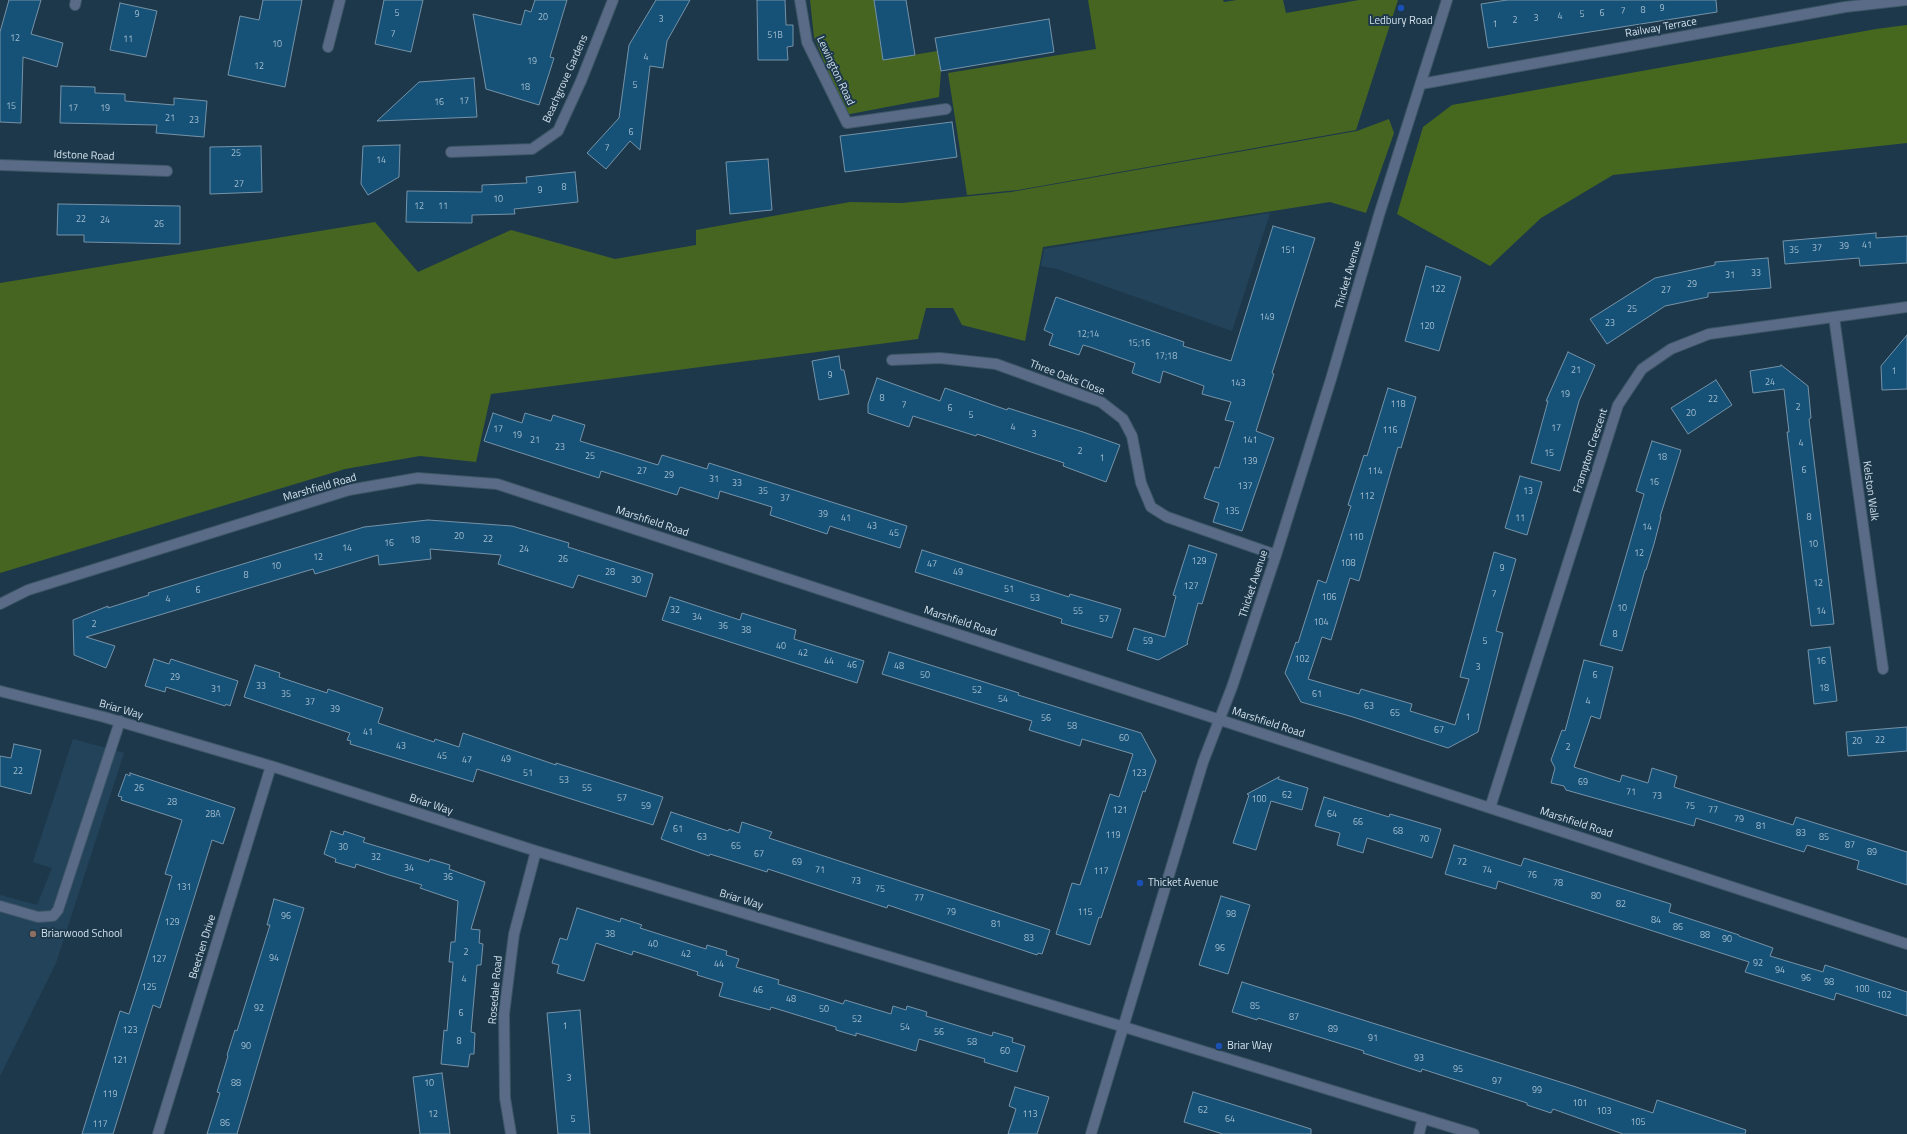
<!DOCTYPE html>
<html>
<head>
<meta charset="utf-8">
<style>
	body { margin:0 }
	canvas { display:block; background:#1d384a }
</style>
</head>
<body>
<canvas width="1907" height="1134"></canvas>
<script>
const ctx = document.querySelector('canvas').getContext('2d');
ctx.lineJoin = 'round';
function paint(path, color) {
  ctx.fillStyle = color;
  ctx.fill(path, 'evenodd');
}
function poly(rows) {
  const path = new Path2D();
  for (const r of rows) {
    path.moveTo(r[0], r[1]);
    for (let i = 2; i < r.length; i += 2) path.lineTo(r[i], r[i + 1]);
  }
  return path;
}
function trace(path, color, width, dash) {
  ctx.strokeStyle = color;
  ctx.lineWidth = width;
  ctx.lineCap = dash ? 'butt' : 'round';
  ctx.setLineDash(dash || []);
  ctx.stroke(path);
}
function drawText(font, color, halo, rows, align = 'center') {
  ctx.font = font + ' "Titillium Web",sans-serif';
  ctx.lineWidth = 4;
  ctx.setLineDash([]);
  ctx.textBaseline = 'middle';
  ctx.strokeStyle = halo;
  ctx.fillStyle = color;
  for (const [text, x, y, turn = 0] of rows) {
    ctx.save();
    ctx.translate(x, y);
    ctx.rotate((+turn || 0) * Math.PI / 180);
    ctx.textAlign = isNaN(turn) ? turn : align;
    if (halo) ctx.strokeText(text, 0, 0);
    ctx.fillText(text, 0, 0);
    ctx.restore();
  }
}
const built = poly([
	[1270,213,1232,331,1057,269,1041,266,1044,249],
	[73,739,124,753,56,963,0,1076,0,895,37,905,52,868,33,862]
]);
const green = poly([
	[810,0,874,0,883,60,937,51,941,71,939,97,845,115,814,37],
	[1088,0,1223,0,1224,2,1237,0,1283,0,1286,13,1359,0,1398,0,1356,130,1018,190,967,195,948,73,1096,49],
	[1389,119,1394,133,1366,213,1330,202,1043,247,1025,341,962,325,953,308,926,308,918,339,491,394,476,462,420,456,345,469,0,573,0,283,375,222,418,272,511,230,615,259,696,245,696,230,850,202,902,203,1011,192,1357,131]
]);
const forest = poly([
	[1907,25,1907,143,1613,175,1541,218,1490,266,1397,214,1423,127,1452,105,1876,29]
]);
const building = poly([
	[9,0,41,0,31,34,63,43,57,67,23,57,21,123,0,122,0,32,9,0],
	[263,0,302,0,285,87,228,75,240,16,259,20,263,0],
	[384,0,423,0,411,52,375,44,384,0],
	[535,0,567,0,550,57,554,58,539,105,486,89,473,14,521,25,525,10,531,12,535,0],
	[656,0,690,0,667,41,663,68,650,66,640,150,630,141,606,169,587,153,619,118,629,45,656,0],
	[757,0,785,0,786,25,793,25,793,46,787,47,788,60,758,60,757,0],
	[874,0,906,0,915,55,883,60,874,0],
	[1507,0,1716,0,1717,12,1488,48,1481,4,1507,0],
	[120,3,157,11,146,57,110,50,120,3],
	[1049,19,1054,52,941,71,935,38,1049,19],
	[474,78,477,117,377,121,419,82,474,78],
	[61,86,95,87,95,93,125,94,125,101,174,105,174,98,207,101,204,137,156,133,157,125,60,123,61,86],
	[952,122,957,157,845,172,840,136,952,122],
	[400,145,399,177,368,195,361,184,363,146,400,145],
	[261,146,262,192,210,194,210,147,261,146],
	[768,159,772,210,730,214,726,162,768,159],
	[575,172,578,202,514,209,515,214,472,215,472,223,406,222,407,191,482,192,482,185,527,183,526,177,575,172],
	[58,204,180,206,180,244,84,242,84,235,57,235,58,204],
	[1273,226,1315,238,1272,373,1274,374,1256,431,1274,438,1242,531,1213,522,1219,503,1204,498,1215,467,1219,468,1234,422,1225,420,1231,402,1202,394,1204,386,1163,371,1160,383,1132,373,1135,363,1090,347,1083,345,1079,355,1049,345,1053,334,1044,330,1056,297,1184,342,1183,346,1231,361,1273,226],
	[1876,233,1876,238,1907,236,1907,263,1860,266,1859,258,1785,264,1783,241,1876,233],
	[1768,258,1771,288,1708,293,1708,297,1665,306,1607,344,1590,319,1655,278,1715,265,1715,262,1768,258],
	[1426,266,1461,277,1439,351,1405,341,1426,266],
	[1907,335,1907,389,1882,390,1881,366,1907,335],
	[1568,352,1595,365,1579,401,1560,471,1531,463,1548,401,1546,401,1568,352],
	[839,356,841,370,844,370,849,394,819,400,812,361,839,356],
	[1781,365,1808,386,1811,418,1809,419,1834,624,1811,626,1787,432,1789,432,1784,389,1753,393,1750,371,1781,366,1781,365],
	[877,378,940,401,945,388,1007,410,1008,408,1083,432,1120,445,1106,482,1063,466,1064,463,977,434,976,436,913,416,909,427,868,413,868,404,877,378],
	[1716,380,1732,405,1688,434,1671,408,1716,380],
	[1388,388,1416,397,1401,448,1398,447,1359,581,1350,578,1331,640,1322,637,1308,679,1359,694,1361,689,1412,704,1410,711,1455,725,1469,679,1460,677,1494,552,1516,559,1496,631,1503,633,1478,732,1448,748,1353,717,1301,702,1285,673,1296,642,1298,643,1318,580,1326,583,1351,506,1348,505,1364,455,1367,456,1388,388],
	[493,413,522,423,525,413,551,421,553,415,585,425,580,441,658,465,662,455,707,469,709,463,907,526,900,548,830,526,827,534,770,515,772,507,720,491,718,499,680,487,677,495,601,471,599,478,484,441,493,413],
	[1652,441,1681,450,1660,517,1661,517,1654,544,1646,570,1645,570,1622,651,1600,645,1644,494,1636,491,1652,441],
	[1520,476,1542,482,1527,535,1505,528,1520,476],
	[428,520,512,526,569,543,568,547,653,574,646,597,578,575,573,588,498,564,501,555,430,549,431,559,379,565,378,555,315,574,313,569,86,637,115,646,106,668,74,655,73,620,108,606,108,608,149,595,148,593,364,527,428,520],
	[1189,545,1217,554,1202,604,1198,603,1187,643,1188,644,1158,660,1127,650,1134,628,1165,637,1176,596,1173,595,1189,545],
	[922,550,1069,597,1070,594,1121,609,1112,638,1061,623,1062,619,915,572,922,550],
	[670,597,740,620,742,613,796,630,794,639,864,661,857,683,662,620,670,597],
	[1830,647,1837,701,1814,704,1808,650,1830,647],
	[889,652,1019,693,1018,695,1141,733,1156,761,1145,792,1143,791,1101,918,1099,917,1090,945,1056,934,1072,883,1080,885,1110,794,1119,797,1133,754,1082,739,1080,746,1029,730,1032,721,882,674,889,652],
	[154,659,169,664,171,659,238,681,230,706,226,704,225,706,166,687,165,692,145,686,154,659],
	[1584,660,1613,667,1600,719,1591,716,1574,767,1620,782,1622,775,1648,783,1652,768,1677,776,1674,787,1793,825,1796,817,1907,852,1907,885,1857,869,1859,861,1807,845,1804,852,1696,818,1694,826,1566,790,1564,786,1551,783,1555,768,1551,760,1562,730,1565,731,1584,660],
	[255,665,280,673,279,677,327,693,328,689,383,708,378,723,434,742,435,739,459,747,463,733,556,765,556,763,663,797,653,825,477,769,473,782,350,744,351,741,347,740,350,733,244,697,255,665],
	[1907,727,1907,751,1848,756,1846,732,1907,727],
	[14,744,41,750,31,794,0,786,0,756,11,758,14,744],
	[130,773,235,808,223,844,212,840,160,1008,153,1005,113,1134,82,1134,120,1011,129,1014,142,973,172,876,165,874,182,820,121,800,122,797,118,796,126,774,130,776,130,773],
	[1279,777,1278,779,1308,788,1302,810,1271,801,1256,850,1233,843,1249,795,1247,794,1279,777],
	[1324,797,1389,817,1390,814,1441,829,1432,858,1367,838,1363,853,1337,845,1340,833,1315,826,1324,797],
	[671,812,728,831,729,829,739,833,742,822,772,832,769,838,1050,930,1042,954,1038,953,1037,955,888,905,887,908,768,869,767,872,710,854,709,856,661,839,671,812],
	[331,831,343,835,344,831,365,838,363,842,429,862,430,859,450,865,449,869,485,882,471,929,480,930,479,943,483,944,481,965,477,965,474,998,471,1032,475,1033,474,1054,470,1054,468,1067,441,1064,444,1030,447,1031,453,962,449,962,451,942,455,942,458,901,420,888,422,885,389,875,356,864,355,868,335,862,336,859,324,854,331,831],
	[1454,845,1521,866,1524,858,1671,904,1669,912,1739,935,1739,936,1773,948,1770,956,1823,972,1825,965,1907,992,1907,1016,1836,993,1834,1000,1745,972,1749,962,1498,881,1496,889,1445,874,1454,845],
	[1221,896,1250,905,1228,974,1199,965,1221,896],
	[274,899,304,908,237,1134,207,1134,220,1093,217,1092,228,1056,227,1055,235,1030,237,1031,270,925,267,925,274,899],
	[577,908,620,922,621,918,642,925,640,928,706,949,707,945,727,951,726,955,739,959,736,967,779,980,778,984,811,994,843,1004,845,1000,891,1014,893,1006,906,1010,907,1006,927,1012,926,1016,992,1036,993,1032,1013,1038,1012,1042,1025,1046,1017,1072,984,1062,985,1059,919,1039,916,1051,856,1033,856,1036,836,1030,836,1027,771,1007,770,1010,719,996,723,983,697,975,698,972,633,951,632,955,596,943,584,981,557,973,559,965,552,963,560,938,567,940,577,908],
	[1242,982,1573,1086,1653,1113,1657,1100,1746,1130,1745,1134,1623,1134,1553,1109,1551,1113,1527,1105,1527,1103,1422,1069,1421,1072,1363,1053,1364,1051,1258,1018,1257,1020,1232,1012,1242,982],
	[580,1010,590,1134,558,1134,547,1013,580,1010],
	[442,1073,450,1134,420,1134,413,1077,442,1073],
	[1015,1087,1049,1097,1037,1134,1008,1134,1016,1109,1009,1106,1015,1087],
	[1193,1092,1311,1129,1311,1134,1223,1134,1184,1122,1193,1092]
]);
const service = poly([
	[800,0,807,42,847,123,946,109],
	[0,906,38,917,53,916,58,910,120,721]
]);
const minor = poly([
	[75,5,76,0],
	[328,47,340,0],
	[1421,84,1845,7,1907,0],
	[451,152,532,149,558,131,581,81,613,0],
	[0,165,167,171],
	[1834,317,1883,669],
	[892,360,940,358,996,364,1101,402,1123,419,1132,436,1141,483,1151,507,1167,517,1276,555],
	[0,604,28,590,349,490,418,478,497,484,1907,944],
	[0,691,104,717,271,766,536,851,1134,1030,1474,1134],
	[1490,808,1618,405,1642,369,1671,349,1709,334,1907,307],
	[158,1134,271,766],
	[511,1134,505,1098,504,1014,514,934,536,851],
	[1091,1134,1203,762,1232,687,1276,555,1331,379,1379,215,1447,0],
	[1419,1134,1423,1118]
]);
const markers = [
	[1401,8,4,"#1a4fb4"],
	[1140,883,4,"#1a4fb4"],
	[33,934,4,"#8d6e63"],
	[1219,1046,4,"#1a4fb4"]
];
const numberNames = [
	["9",1662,9],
	["8",1643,11],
	["7",1623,12],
	["5",397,14],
	["6",1602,14],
	["9",137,15],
	["5",1582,15],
	["4",1560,17],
	["20",543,18],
	["3",1536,19],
	["3",661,20],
	["2",1515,21],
	["1",1495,25],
	["7",393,35],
	["51B",775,36],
	["12",15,39],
	["11",128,40],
	["10",277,45],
	["4",646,58],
	["19",532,62],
	["12",259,67],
	["5",635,86],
	["18",525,88],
	["17",464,102],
	["16",439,103],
	["15",11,107],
	["17",73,109],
	["19",105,109],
	["21",170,119],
	["23",194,121],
	["6",631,133],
	["7",607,149],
	["25",236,154],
	["14",381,161],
	["27",239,185],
	["8",564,188],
	["9",540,191],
	["10",498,200],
	["12",419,207],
	["11",443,207],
	["22",81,220],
	["24",105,221],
	["26",159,225],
	["41",1867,246],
	["39",1844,247],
	["37",1817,249],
	["151",1288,251],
	["35",1794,251],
	["33",1756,274],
	["31",1730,276],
	["29",1692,285],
	["122",1438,290],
	["27",1666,291],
	["25",1632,310],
	["149",1267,318],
	["23",1610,324],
	["120",1427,327],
	["12;14",1088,335],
	["15;16",1139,344],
	["17;18",1166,357],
	["21",1576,371],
	["1",1894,372],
	["9",830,376],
	["24",1770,383],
	["143",1238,384],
	["19",1565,395],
	["8",882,399],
	["22",1713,400],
	["118",1398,405],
	["7",904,406],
	["2",1798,408],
	["6",950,409],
	["20",1691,414],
	["5",971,416],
	["4",1013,428],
	["17",1556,429],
	["17",498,430],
	["116",1390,431],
	["3",1034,435],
	["19",517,436],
	["21",535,441],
	["141",1250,441],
	["4",1801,444],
	["23",560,448],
	["2",1080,452],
	["15",1549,454],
	["25",590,457],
	["18",1662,458],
	["1",1102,459],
	["139",1250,462],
	["6",1804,471],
	["27",642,472],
	["114",1375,472],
	["29",669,476],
	["31",714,480],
	["16",1654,483],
	["33",737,484],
	["137",1245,487],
	["35",763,492],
	["13",1528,492],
	["112",1367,497],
	["37",785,499],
	["135",1232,512],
	["39",823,515],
	["8",1809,518],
	["41",846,519],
	["11",1520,519],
	["43",872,527],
	["14",1647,528],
	["45",894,534],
	["20",459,537],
	["110",1356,538],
	["22",488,540],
	["18",415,541],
	["16",389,544],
	["10",1813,545],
	["14",347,549],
	["24",524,550],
	["12",1639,554],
	["12",318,558],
	["26",563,560],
	["129",1199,562],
	["108",1348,564],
	["47",932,565],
	["10",276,567],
	["9",1502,569],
	["28",610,573],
	["49",958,573],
	["8",246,576],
	["30",636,581],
	["12",1818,584],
	["127",1191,587],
	["51",1009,590],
	["6",198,591],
	["7",1494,595],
	["106",1329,598],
	["53",1035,599],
	["4",168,600],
	["10",1622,609],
	["32",675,611],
	["55",1078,612],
	["14",1821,612],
	["34",697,618],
	["57",1104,620],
	["104",1321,623],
	["2",94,625],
	["36",723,627],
	["38",746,631],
	["8",1615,635],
	["59",1148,642],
	["5",1485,642],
	["40",781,647],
	["42",803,654],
	["102",1302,660],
	["44",829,662],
	["16",1821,662],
	["46",852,666],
	["48",899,667],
	["3",1478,668],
	["50",925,676],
	["6",1595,676],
	["29",175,678],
	["33",261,687],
	["18",1824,689],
	["31",216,690],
	["52",977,691],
	["35",286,695],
	["61",1317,695],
	["54",1003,700],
	["4",1588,702],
	["37",310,703],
	["63",1369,707],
	["39",335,710],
	["65",1395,714],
	["1",1468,718],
	["56",1046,719],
	["58",1072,727],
	["67",1439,731],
	["41",368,733],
	["60",1124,739],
	["22",1880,741],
	["20",1857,742],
	["43",401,747],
	["2",1568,748],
	["45",442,757],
	["49",506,760],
	["47",467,761],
	["22",18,772],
	["51",528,774],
	["123",1139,774],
	["53",564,781],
	["69",1583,783],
	["26",139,789],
	["55",587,789],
	["71",1631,793],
	["62",1287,796],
	["73",1657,797],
	["57",622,799],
	["100",1259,800],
	["28",172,803],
	["59",646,807],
	["75",1690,807],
	["121",1120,811],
	["77",1713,811],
	["28A",213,815],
	["64",1332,815],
	["79",1739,820],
	["66",1358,823],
	["81",1761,827],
	["61",678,830],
	["68",1398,832],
	["83",1801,834],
	["119",1113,836],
	["63",702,838],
	["85",1824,838],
	["70",1424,840],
	["87",1850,846],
	["65",736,847],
	["30",343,848],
	["89",1872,853],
	["67",759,855],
	["32",376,858],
	["69",797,863],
	["72",1462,863],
	["34",409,869],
	["71",820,871],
	["74",1487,871],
	["117",1101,872],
	["76",1532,876],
	["36",448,878],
	["73",856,882],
	["78",1558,884],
	["131",184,888],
	["75",880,890],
	["80",1596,897],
	["77",919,899],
	["82",1621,905],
	["79",951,913],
	["115",1085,913],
	["98",1231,915],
	["96",286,917],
	["84",1656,921],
	["129",172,923],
	["81",996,925],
	["86",1678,928],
	["38",610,935],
	["88",1705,936],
	["83",1029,939],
	["90",1727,940],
	["40",653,945],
	["96",1220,949],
	["2",466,953],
	["42",686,955],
	["94",274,959],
	["127",159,960],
	["92",1758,964],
	["44",719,965],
	["94",1780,971],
	["96",1806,979],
	["4",464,980],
	["98",1829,983],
	["125",149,988],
	["100",1862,990],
	["46",758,991],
	["102",1884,996],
	["48",791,1000],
	["85",1255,1007],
	["92",259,1009],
	["50",824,1010],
	["6",461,1014],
	["87",1294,1018],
	["52",857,1020],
	["1",565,1027],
	["54",905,1028],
	["89",1333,1030],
	["123",130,1031],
	["56",939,1033],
	["91",1373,1039],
	["8",459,1042],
	["58",972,1043],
	["90",246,1047],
	["60",1005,1052],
	["93",1419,1059],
	["121",120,1061],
	["95",1458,1070],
	["3",569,1079],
	["97",1497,1082],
	["88",236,1084],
	["10",429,1084],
	["99",1537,1091],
	["119",110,1095],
	["101",1580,1104],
	["62",1203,1111],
	["103",1604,1112],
	["12",433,1115],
	["113",1030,1115],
	["5",573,1120],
	["64",1230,1120],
	["105",1638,1123],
	["86",225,1124],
	["117",100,1125]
];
const poiNames = [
	["Ledbury Road",1401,21,"center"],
	["Thicket Avenue",1148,883],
	["Briarwood School",41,934],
	["Briar Way",1227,1046]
];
const streetNames = [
	["Railway Terrace",1661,28,-10],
	["Lewington Road",835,71,65],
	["Beachgrove Gardens",566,79,-66],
	["Idstone Road",84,156,2],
	["Thicket Avenue",1349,275,-74],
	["Three Oaks Close",1067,378,21],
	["Frampton Crescent",1591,451,-72],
	["Marshfield Road",320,488,-16],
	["Kelston Walk",1870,491,82],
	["Marshfield Road",652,522,18],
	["Thicket Avenue",1254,584,-72],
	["Marshfield Road",960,622,18],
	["Briar Way",121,710,16],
	["Marshfield Road",1268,723,18],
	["Briar Way",431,805,18],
	["Marshfield Road",1576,823,18],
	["Briar Way",741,900,17],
	["Beechen Drive",203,947,-73],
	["Rosedale Road",496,990,-85]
];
paint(built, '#23435a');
paint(green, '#466521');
paint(forest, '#46671e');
paint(building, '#165277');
trace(building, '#7592a8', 1);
trace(service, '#3d5667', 12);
trace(minor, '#3d5667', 12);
trace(service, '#596b86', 10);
trace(minor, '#596b86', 10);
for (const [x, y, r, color] of markers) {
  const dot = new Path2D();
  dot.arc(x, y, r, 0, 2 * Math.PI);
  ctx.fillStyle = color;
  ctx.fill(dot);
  trace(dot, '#1d384a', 1.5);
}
drawText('9px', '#a2bccf', null, numberNames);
drawText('11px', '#d1e0ec', '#1d384a', poiNames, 'left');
drawText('11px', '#d1e0ec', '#1d384a', streetNames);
</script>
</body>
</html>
